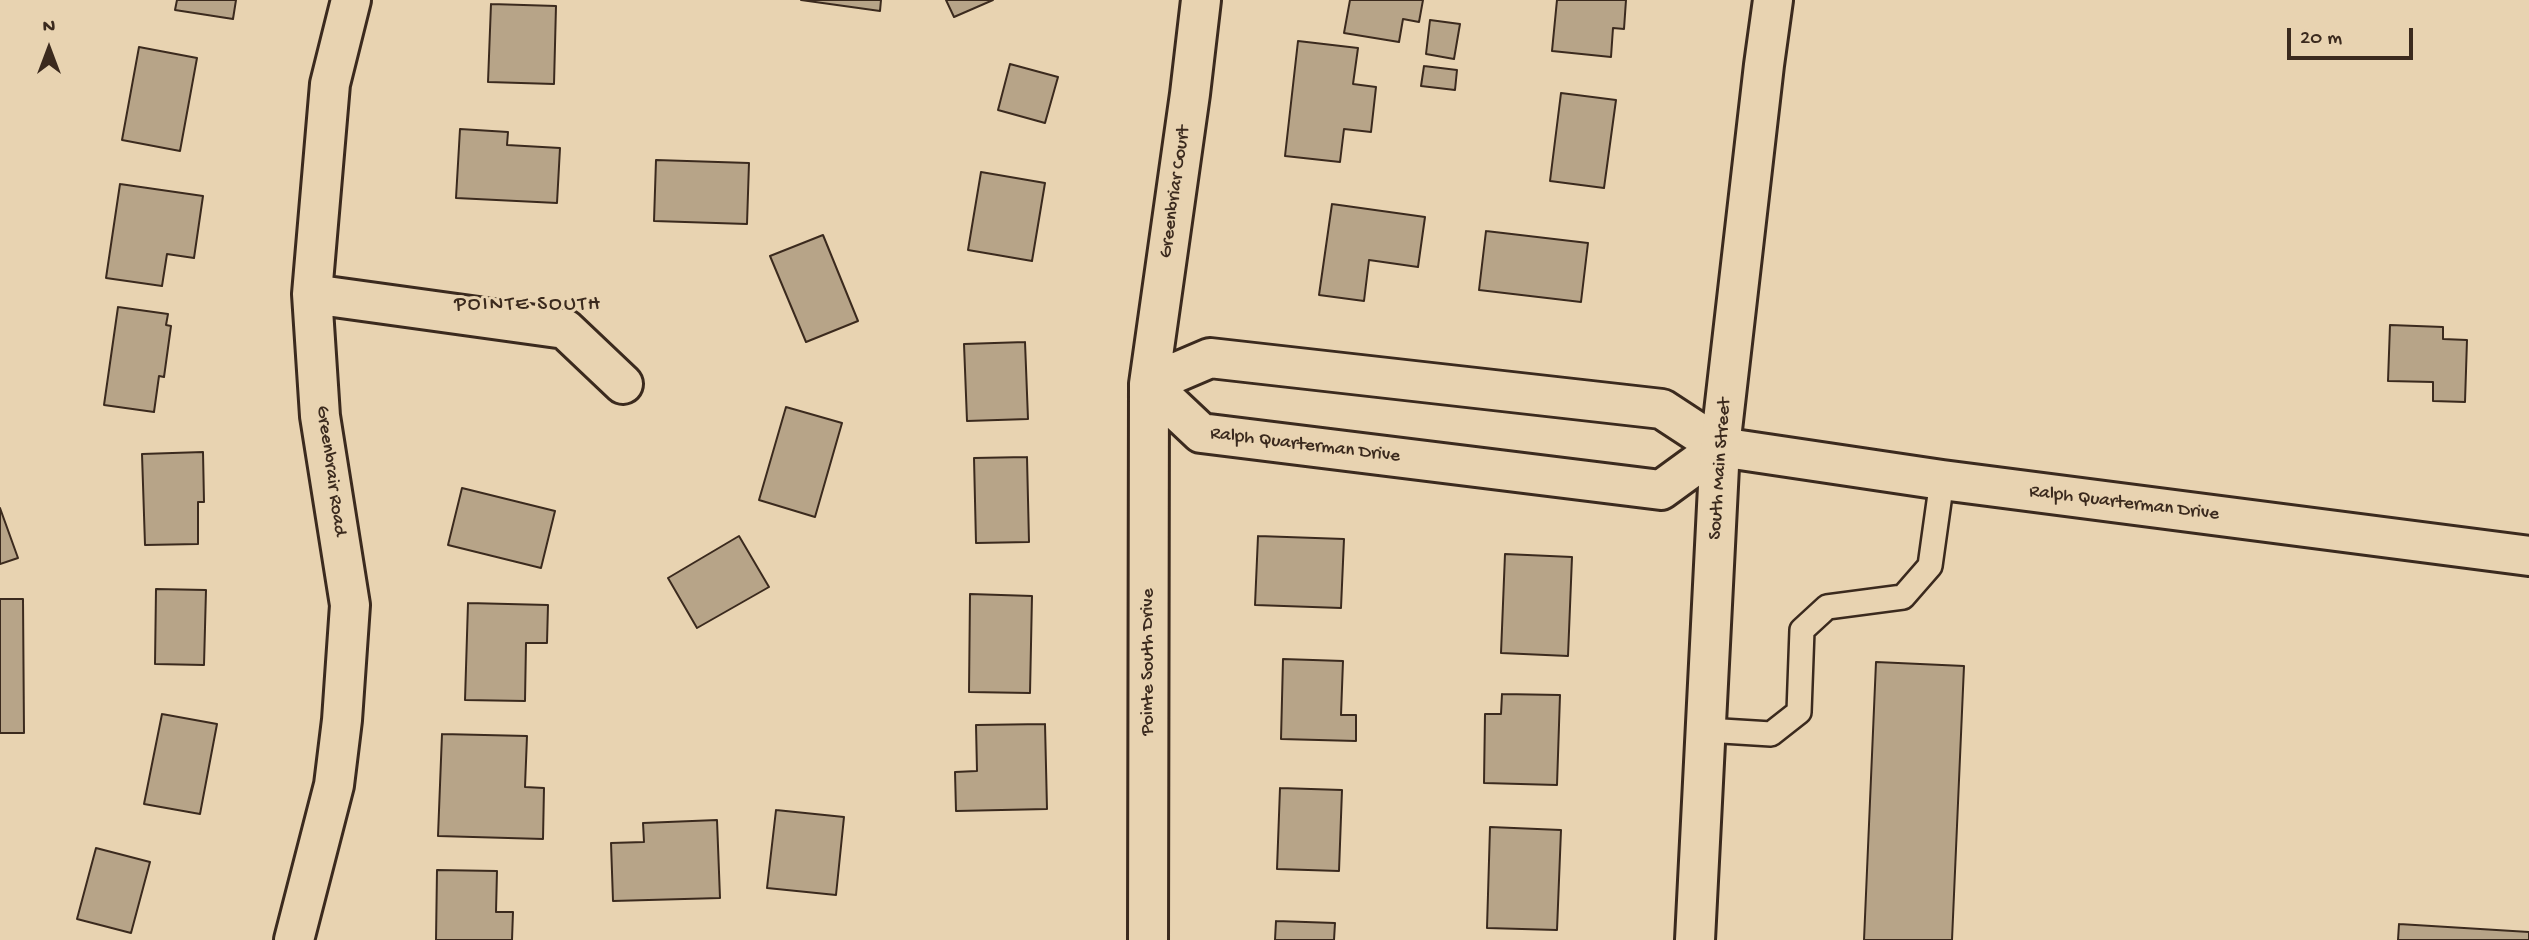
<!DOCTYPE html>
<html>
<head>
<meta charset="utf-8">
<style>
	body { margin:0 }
	#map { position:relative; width:2529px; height:940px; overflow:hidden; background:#e8d3b1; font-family:"Gochi Hand",sans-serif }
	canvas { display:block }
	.north { position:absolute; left:14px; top:14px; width:70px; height:70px; -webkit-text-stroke:5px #e8d3b1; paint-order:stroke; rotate:0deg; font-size:19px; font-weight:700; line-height:28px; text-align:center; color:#3b2a1e }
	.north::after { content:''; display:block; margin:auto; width:24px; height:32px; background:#3b2a1e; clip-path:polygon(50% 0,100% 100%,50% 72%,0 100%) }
	.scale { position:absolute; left:2287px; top:28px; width:126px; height:32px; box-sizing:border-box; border:4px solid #3b2a1e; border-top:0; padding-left:9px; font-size:21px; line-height:24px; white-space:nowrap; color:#3b2a1e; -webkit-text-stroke:5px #e8d3b1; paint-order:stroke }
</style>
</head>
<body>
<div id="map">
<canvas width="2529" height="940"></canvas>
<div class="north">N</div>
<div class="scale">20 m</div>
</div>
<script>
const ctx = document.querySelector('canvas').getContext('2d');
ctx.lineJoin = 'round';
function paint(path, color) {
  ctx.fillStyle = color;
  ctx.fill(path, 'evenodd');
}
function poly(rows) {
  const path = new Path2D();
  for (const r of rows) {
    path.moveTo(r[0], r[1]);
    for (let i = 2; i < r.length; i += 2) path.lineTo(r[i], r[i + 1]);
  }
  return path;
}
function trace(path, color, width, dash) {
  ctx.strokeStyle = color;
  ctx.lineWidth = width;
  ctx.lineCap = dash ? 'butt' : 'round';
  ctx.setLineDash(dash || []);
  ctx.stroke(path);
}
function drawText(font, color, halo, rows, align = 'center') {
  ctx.font = font + ' "Gochi Hand",sans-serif';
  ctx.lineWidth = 6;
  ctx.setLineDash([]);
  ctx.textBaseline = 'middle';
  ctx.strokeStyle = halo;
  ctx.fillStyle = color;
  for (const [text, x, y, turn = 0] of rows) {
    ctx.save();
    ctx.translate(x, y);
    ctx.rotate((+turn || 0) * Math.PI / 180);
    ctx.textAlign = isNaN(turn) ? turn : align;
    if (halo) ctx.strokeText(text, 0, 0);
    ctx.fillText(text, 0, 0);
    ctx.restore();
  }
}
const building = poly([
	[177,0,236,0,233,19,175,10,177,0],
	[801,0,881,0,880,11,801,0],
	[946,0,993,0,954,17,946,0],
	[1350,0,1423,0,1419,22,1403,19,1399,42,1344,33,1350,0],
	[1557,0,1626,0,1624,29,1613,28,1611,57,1552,51,1557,0],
	[491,4,556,6,554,84,488,82,491,4],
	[1430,20,1460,24,1454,59,1426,54,1430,20],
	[1298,41,1358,48,1353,84,1376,87,1371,132,1344,129,1340,162,1285,156,1298,41],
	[139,47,197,58,180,151,122,140,139,47],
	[1010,64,1058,77,1045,123,998,110,1010,64],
	[1424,66,1457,70,1455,90,1421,86,1424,66],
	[1561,93,1616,100,1604,188,1550,181,1561,93],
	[460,129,508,132,507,145,560,148,557,203,456,198,460,129],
	[656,160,749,163,747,224,654,221,656,160],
	[981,172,1045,183,1032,261,968,250,981,172],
	[120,184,203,196,194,258,167,254,162,286,106,278,120,184],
	[1332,204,1425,217,1418,267,1369,260,1364,301,1319,295,1332,204],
	[1486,231,1588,243,1581,302,1479,290,1486,231],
	[823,235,858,321,806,342,770,256,823,235],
	[118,307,168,314,166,325,171,326,164,377,159,376,154,412,104,405,118,307],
	[2390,325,2443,327,2443,339,2467,340,2465,402,2433,401,2433,382,2388,381,2390,325],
	[1025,342,1028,419,967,421,964,344,1025,342],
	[786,407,842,423,815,517,759,500,786,407],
	[203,452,204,502,198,502,198,544,145,545,142,454,203,452],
	[1027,457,1029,542,976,543,974,458,1027,457],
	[462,488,555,511,541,568,448,545,462,488],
	[0,508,18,558,0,564,0,508],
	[739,536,769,587,697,628,668,578,739,536],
	[1258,536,1344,539,1341,608,1255,605,1258,536],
	[1505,554,1572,557,1568,656,1501,653,1505,554],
	[156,589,206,590,204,665,155,664,156,589],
	[970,594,1032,596,1030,693,969,692,970,594],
	[0,599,23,599,24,733,0,733,0,599],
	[468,603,548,605,547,643,526,643,525,701,465,700,468,603],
	[1283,659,1343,661,1341,715,1356,715,1356,741,1281,739,1283,659],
	[1876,662,1964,666,1952,940,1864,940,1876,662],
	[1502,694,1560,695,1557,785,1484,783,1485,714,1501,714,1502,694],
	[162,714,217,724,200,814,144,804,162,714],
	[1045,724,1047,809,956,811,955,772,977,771,976,725,1045,724],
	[442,734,527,736,525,787,544,788,543,839,438,836,442,734],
	[1280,788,1342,790,1339,871,1277,869,1280,788],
	[776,810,844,817,836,895,767,888,776,810],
	[717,820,720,898,613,901,611,843,644,842,643,823,717,820],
	[1490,827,1561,830,1557,930,1487,928,1490,827],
	[96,848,150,862,131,933,77,919,96,848],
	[437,870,497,871,496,912,513,912,512,940,436,940,437,870],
	[1276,921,1335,923,1334,940,1275,940,1276,921],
	[2399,924,2529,932,2529,940,2398,940,2399,924]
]);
const service = poly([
	[1706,730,1771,734,1799,712,1802,630,1827,607,1903,597,1930,566,1942,480]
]);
const minor = poly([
	[312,294,565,329,623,384],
	[1149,384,1210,358,1662,409,1720,447,1942,480,2529,556],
	[1149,384,1201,433,1661,490,1720,447],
	[294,940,334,785,342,720,350,605,320,416,312,294,330,84,351,0],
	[1148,940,1149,384,1190,94,1201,0]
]);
const tertiary = poly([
	[1695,940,1720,447,1764,65,1773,0]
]);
const streetNames = [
	["Greenbriar Court",1176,192,-82],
	["Ralph Quarterman Drive",1305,446,7],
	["South Main Street",1721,469,-86],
	["Greenbrair Road",330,471,82],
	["Ralph Quarterman Drive",2124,504,7],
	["Pointe South Drive",1149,662,-90]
];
const neighbourhoodNames = [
	["POINTE SOUTH",528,306]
];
paint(building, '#b7a488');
trace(building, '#3b2a1e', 2);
trace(service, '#3b2a1e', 28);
trace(minor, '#3b2a1e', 44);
trace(tertiary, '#3b2a1e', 44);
trace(service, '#e8d3b1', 23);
trace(minor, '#e8d3b1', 38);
trace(tertiary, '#e8d3b1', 38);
drawText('19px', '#3b2a1e', '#e8d3b1', streetNames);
ctx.letterSpacing = '2px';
drawText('21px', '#3b2a1e', '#e8d3b1', neighbourhoodNames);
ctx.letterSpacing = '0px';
</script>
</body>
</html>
